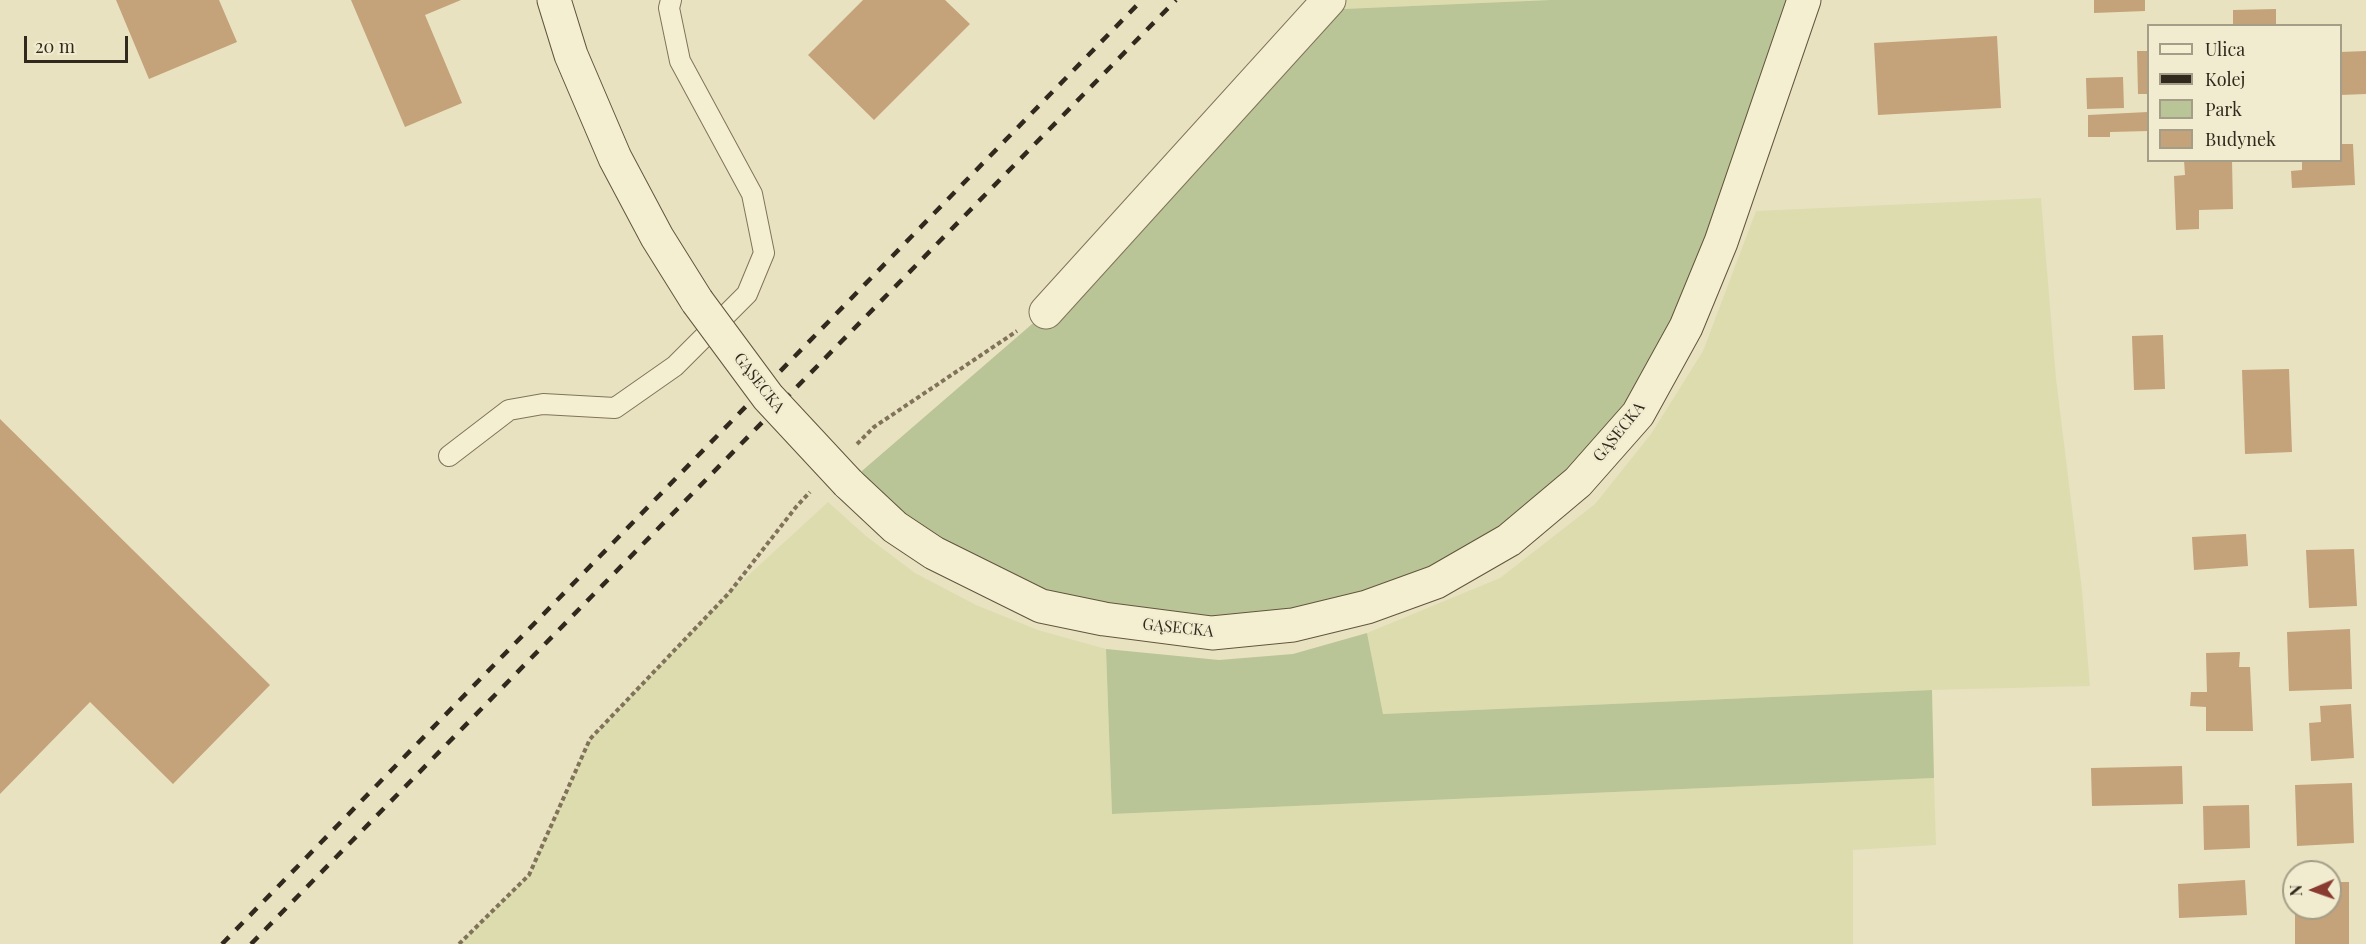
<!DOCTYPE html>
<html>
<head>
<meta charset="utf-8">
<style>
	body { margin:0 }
	#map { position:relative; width:2366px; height:944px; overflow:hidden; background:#e9e2c0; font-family:"Playfair Display",serif }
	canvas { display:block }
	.legend { position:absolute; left:2147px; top:24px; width:195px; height:138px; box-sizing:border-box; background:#f1eccf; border:2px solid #a49e88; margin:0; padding:8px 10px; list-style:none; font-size:18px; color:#31291d }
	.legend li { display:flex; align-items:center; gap:12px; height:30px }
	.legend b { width:30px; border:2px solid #a49e88 }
	.north { position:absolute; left:2282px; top:860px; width:60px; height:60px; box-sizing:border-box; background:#f1eccf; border:2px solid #a49e88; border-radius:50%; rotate:268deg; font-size:16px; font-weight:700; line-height:24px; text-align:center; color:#31291d }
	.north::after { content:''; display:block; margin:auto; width:21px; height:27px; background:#893b30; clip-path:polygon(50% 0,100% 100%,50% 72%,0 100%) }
	.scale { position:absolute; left:24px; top:36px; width:104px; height:27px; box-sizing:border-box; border:3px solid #31291d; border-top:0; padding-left:8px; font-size:18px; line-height:21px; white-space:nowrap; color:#31291d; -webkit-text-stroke:4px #f1eccf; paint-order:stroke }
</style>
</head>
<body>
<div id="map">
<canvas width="2366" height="944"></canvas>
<ul class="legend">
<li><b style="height:8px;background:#f5efd2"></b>Ulica</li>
<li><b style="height:8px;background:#31291d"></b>Kolej</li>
<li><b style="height:16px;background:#b9c596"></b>Park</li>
<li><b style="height:16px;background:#c4a27a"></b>Budynek</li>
</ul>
<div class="north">N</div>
<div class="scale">20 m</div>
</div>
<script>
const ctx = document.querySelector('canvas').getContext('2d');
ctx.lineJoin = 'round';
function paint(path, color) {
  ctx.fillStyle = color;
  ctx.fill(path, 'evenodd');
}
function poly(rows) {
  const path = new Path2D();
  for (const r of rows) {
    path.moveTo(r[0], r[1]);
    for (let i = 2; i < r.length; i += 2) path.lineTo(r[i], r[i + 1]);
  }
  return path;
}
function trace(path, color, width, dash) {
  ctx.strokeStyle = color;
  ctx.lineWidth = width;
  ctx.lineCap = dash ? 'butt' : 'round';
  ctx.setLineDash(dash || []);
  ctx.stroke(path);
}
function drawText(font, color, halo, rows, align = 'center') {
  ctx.font = font + ' "Playfair Display",serif';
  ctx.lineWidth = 4.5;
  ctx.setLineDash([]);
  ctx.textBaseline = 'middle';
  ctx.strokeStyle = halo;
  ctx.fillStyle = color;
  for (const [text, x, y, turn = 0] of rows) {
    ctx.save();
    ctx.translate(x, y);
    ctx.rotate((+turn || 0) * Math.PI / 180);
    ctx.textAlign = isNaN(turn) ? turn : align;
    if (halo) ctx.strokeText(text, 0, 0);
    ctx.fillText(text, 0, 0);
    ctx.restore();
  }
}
const farmland = poly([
	[1329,0,1550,0,1320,10],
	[2041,198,2056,378,2082,590,2090,686,1932,690,1383,714,1367,633,1500,578,1595,504,1651,434,1703,351,1756,211],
	[828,502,866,536,915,573,976,605,1038,630,1106,649,1112,814,1934,778,1936,845,1853,850,1853,944,459,944,529,875,590,739,729,593]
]);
const green = poly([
	[1550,0,1804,0,1638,414,1509,540,1293,625,1041,606,848,483,1046,312,1320,10],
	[1367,633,1383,714,1932,690,1934,778,1112,814,1106,649,1219,660,1293,654]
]);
const building = poly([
	[116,0,219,0,237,42,149,79],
	[351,0,461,0,425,15,462,103,405,127],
	[863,0,945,0,970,24,874,120,808,55],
	[2094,0,2145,0,2145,11,2094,13],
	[2276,9,2276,26,2233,26,2233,10],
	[1997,36,2001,108,1878,115,1874,43],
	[2137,51,2148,51,2148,94,2138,94],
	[2366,51,2366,94,2340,95,2340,52],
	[2123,77,2124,108,2087,109,2086,78],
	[2148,112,2148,131,2110,132,2110,137,2088,137,2088,115],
	[2340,144,2353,144,2355,185,2292,188,2291,171,2302,170,2302,160,2340,160],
	[2184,160,2232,160,2233,209,2199,210,2199,229,2176,230,2174,176,2185,175],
	[2163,335,2165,389,2134,390,2132,336],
	[2289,369,2292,452,2245,454,2242,370],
	[0,419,270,685,173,784,90,702,0,794],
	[2246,534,2248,566,2194,570,2192,537],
	[2354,549,2357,606,2309,608,2306,550],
	[2350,629,2352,689,2289,691,2287,632],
	[2240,652,2239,667,2250,667,2253,731,2206,731,2206,707,2190,706,2191,692,2207,692,2206,653],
	[2351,704,2354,758,2311,761,2309,723,2321,722,2320,706],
	[2182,766,2183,804,2092,806,2091,768],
	[2352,783,2354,843,2297,846,2295,785],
	[2249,805,2250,848,2204,850,2203,806],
	[2245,880,2247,915,2179,918,2178,884],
	[2330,882,2349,882,2349,944,2295,944,2295,909,2330,908]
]);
const path = poly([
	[857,444,874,427,1017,331],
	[459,944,529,875,590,739,729,593,796,507,810,492]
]);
const lane = poly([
	[449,456,509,410,543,404,615,408,675,366,747,294,764,253,752,194,680,61,669,8,671,0]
]);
const street = poly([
	[1046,312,1329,0]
]);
const secondary = poly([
	[554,0,571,55,615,158,657,237,697,301],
	[848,483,895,527,934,553,1041,606,1104,619,1212,633,1293,625,1367,607,1436,582,1509,540,1578,482,1638,414,1686,327,1721,242,1804,0]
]);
const rail = poly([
	[222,944,1142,0],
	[251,944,1176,0]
]);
const secondaryBridge = poly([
	[697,301,768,397,848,483]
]);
const streetNames = [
	["GĄSECKA",759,383,52],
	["GĄSECKA",1619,432,-51],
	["GĄSECKA",1178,628,6]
];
paint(farmland, '#dddcaf');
paint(green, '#b9c596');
paint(building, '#c4a27a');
trace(lane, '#80735a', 22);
trace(street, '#80735a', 35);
trace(secondary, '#62553d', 35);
trace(path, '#80735a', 4, [4.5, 3]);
trace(lane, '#f5efd2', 20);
trace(street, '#f5efd2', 33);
trace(secondary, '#f5efd2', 33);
trace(rail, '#31291d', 4.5, [10, 10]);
trace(secondaryBridge, '#62553d', 35, []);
trace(secondaryBridge, '#f5efd2', 33);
drawText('16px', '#31291d', '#f1eccf', streetNames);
</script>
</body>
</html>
